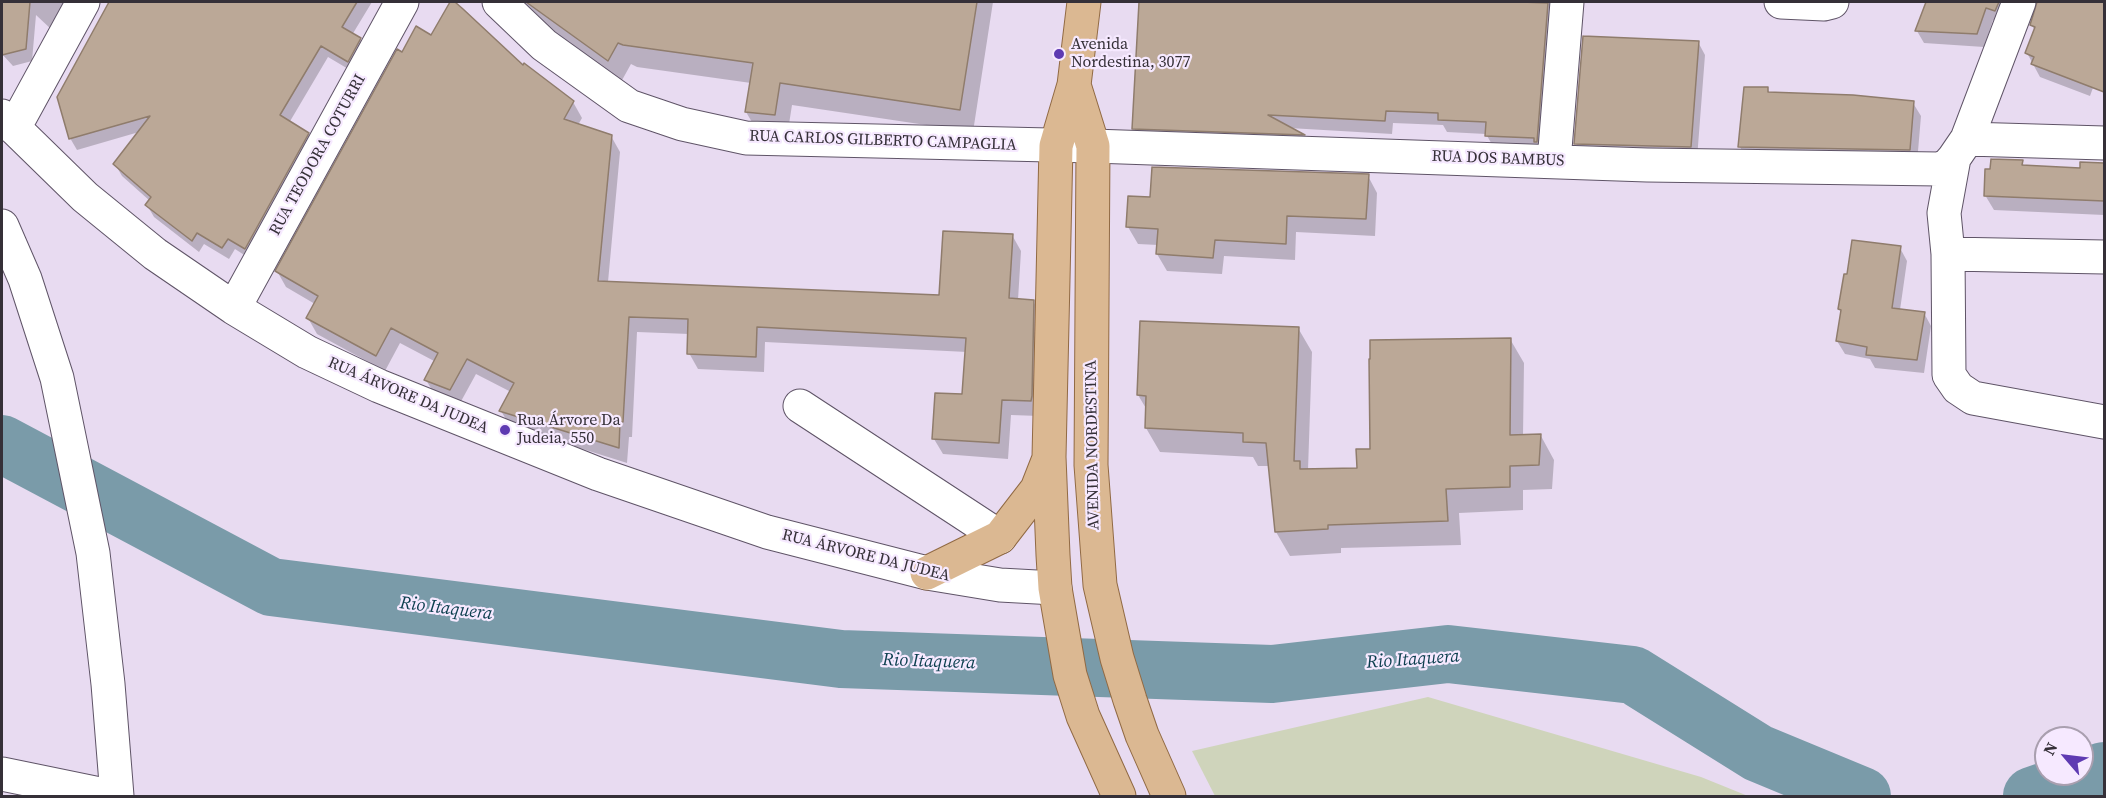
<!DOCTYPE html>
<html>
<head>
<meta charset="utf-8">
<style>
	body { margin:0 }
	#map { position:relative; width:2106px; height:798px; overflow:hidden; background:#e8dbf1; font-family:"Source Serif 4",serif }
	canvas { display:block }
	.frame { position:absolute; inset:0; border:3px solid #353038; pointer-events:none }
	.north { position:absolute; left:2034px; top:726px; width:60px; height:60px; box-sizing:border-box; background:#f6e9ff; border:2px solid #a99faf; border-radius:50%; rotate:298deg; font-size:16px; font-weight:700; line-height:24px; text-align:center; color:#353038 }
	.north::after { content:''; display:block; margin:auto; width:21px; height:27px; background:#5e3ab2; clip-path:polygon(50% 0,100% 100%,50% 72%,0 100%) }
</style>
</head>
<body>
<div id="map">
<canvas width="2106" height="798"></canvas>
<div class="frame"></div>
<div class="north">N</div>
</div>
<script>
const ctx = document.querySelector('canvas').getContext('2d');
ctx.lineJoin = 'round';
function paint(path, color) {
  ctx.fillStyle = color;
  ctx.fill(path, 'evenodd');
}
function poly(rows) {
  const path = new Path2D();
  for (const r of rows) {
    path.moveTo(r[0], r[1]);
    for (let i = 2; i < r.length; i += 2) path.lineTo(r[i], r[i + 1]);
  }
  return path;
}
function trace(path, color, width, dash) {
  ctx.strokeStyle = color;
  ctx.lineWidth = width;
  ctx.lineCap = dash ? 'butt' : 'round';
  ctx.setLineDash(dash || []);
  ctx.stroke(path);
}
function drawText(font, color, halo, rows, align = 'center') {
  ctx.font = font + ' "Source Serif 4",serif';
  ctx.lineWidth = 4.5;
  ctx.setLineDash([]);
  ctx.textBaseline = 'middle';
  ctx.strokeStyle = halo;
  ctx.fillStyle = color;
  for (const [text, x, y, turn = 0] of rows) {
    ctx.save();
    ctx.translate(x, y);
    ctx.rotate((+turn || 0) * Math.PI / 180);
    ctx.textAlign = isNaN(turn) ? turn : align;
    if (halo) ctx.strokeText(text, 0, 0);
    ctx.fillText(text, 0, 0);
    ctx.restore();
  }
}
const green = poly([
	[1428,697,1701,777,1748,796,1215,796,1192,751]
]);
const shadow = poly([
	[2,2,67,2,52,30,36,15,32,61,13,66,2,54],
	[111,2,372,2,352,35,360,39,367,51,355,73,328,57,289,123,308,134,315,146,252,260,235,249,229,259,204,244,199,252,154,217,147,205,150,201,122,176,115,164,139,132,77,150,70,138,58,97],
	[452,2,523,68,573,102,582,118,578,125,611,136,620,152,608,282,941,297,1012,235,1021,251,1018,300,1033,301,1042,317,1039,416,1011,415,1008,459,943,454,934,439,964,396,967,352,765,342,764,372,698,369,689,353,689,334,637,332,632,437,629,437,627,463,510,426,501,411,511,392,476,374,459,405,435,395,426,380,436,362,400,343,385,371,317,334,308,318,315,304,286,287,277,271,403,54,432,37],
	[523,2,993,2,973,132,792,105,787,137,759,134,746,112,751,83,637,67,631,64,621,82,561,40],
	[1140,2,1559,2,1543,154,1494,148,1486,134,1447,132,1443,125,1393,123,1392,134,1289,128,1304,136,1310,147,1141,141,1134,128],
	[1928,2,2015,2,2003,23,1993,20,1984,47,1924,43,1917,31],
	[2039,2,2104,2,2104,64,2102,63,2090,96,2040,77,2027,53,2035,31,2032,25],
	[1698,42,1705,55,1697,159,1583,156,1576,143],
	[1767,88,1770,94,1913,103,1921,116,1917,163,1747,160,1740,147,1745,89],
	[2022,162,2025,167,2081,170,2082,163,2104,165,2104,215,1994,210,1985,195,1992,171],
	[1368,176,1377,193,1375,236,1296,232,1295,260,1224,256,1222,274,1167,271,1157,254,1158,245,1138,244,1128,227,1151,199],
	[1900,248,1907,261,1900,310,1924,313,1931,326,1924,373,1875,368,1870,359,1845,354,1837,341,1842,313,1839,309],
	[1298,328,1312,352,1308,470,1358,469,1371,450,1510,339,1524,363,1523,436,1541,436,1554,460,1552,489,1523,490,1523,510,1459,513,1461,545,1341,548,1341,553,1290,556,1276,532,1270,466,1258,466,1253,457,1160,452,1146,428,1147,410,1138,395]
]);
const river = poly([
	[2,444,271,587,841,659,1272,674,1448,654,1633,675,1758,753,1862,796],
	[2032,796,2104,771]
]);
const building = poly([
	[2,2,30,2,26,49,2,55,2,2],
	[109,2,357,2,342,27,361,38,348,62,321,46,280,115,309,133,245,249,228,239,222,248,197,233,192,241,145,205,151,197,113,164,150,116,69,139,57,97,109,2],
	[450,2,455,2,463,9,523,65,524,63,574,101,564,119,612,135,598,281,939,295,943,231,1013,234,1009,298,1034,300,1032,396,1031,401,1002,400,999,443,932,439,935,393,962,394,966,338,757,327,756,357,687,354,688,319,629,317,623,422,620,422,619,448,499,411,514,383,467,359,450,390,424,380,438,353,391,328,376,356,306,318,318,296,275,271,397,49,402,52,416,26,431,35,450,2],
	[526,2,977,2,960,110,780,83,775,115,745,112,753,63,623,45,618,43,608,61,526,2],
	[1139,2,1521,2,1548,3,1537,142,1534,142,1534,138,1485,136,1486,122,1438,120,1438,113,1386,111,1385,121,1268,115,1305,135,1132,129,1139,2],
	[1926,2,1999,2,1995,11,1986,8,1977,34,1915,31,1926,2],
	[2037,2,2104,2,2104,92,2031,64,2034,57,2025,53,2035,27,2030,25,2037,2],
	[1583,36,1699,41,1691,147,1574,144,1583,36],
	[1744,87,1768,87,1768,92,1853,95,1914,101,1910,150,1738,147,1744,87],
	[1991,159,2023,160,2022,165,2080,168,2080,162,2104,163,2104,201,1984,196,1985,169,1990,169,1991,159],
	[1152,167,1369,174,1366,219,1287,216,1286,244,1215,240,1213,258,1156,254,1158,229,1126,227,1128,196,1150,197,1152,167],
	[1852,240,1901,246,1892,308,1925,312,1917,360,1866,355,1867,347,1836,341,1841,310,1838,309,1844,274,1847,274,1852,240],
	[1140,321,1299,327,1294,461,1300,461,1300,469,1357,468,1356,449,1370,449,1369,359,1370,359,1370,340,1511,338,1510,435,1541,434,1539,465,1510,466,1510,487,1446,489,1448,521,1328,525,1328,529,1275,532,1266,443,1243,442,1243,433,1145,428,1146,396,1137,395,1140,321]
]);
const minor = poly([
	[499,2,544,45,629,106,682,124,746,138,1093,146,1647,165,1939,169,1947,166,1954,158,1967,139,2019,2],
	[1781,2,1824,4,1832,2],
	[2,116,85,197,155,254,234,308,307,352,379,386,598,474,767,532,927,573,1000,585,1055,588],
	[14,128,83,2],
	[1967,139,2104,143],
	[1954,158,1944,213,1948,254,1949,375,1958,388,1973,398,2104,422],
	[1554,161,1567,2],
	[2,226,25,279,57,378,93,553,108,684,117,796],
	[1948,254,2104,257],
	[234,308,402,2],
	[800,406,1000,537],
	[2,774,109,796]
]);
const major = poly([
	[1084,2,1074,85,1056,146,1049,457,1053,555,1055,588,1070,675,1083,716,1119,796],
	[1074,85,1093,146,1091,465,1100,585,1117,658,1130,700,1142,735,1169,796],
	[927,573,1000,537,1037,489,1048,461]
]);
const markers = [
	[1059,54,6,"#5e3ab2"],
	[505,430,6,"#5e3ab2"]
];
const poiNames = [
	["Avenida",1071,45],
	["Nordestina, 3077",1071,63],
	["Rua Árvore Da",517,421],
	["Judeia, 550",517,439]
];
const streetNames = [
	["RUA CARLOS GILBERTO CAMPAGLIA",883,141,2],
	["RUA TEODORA COTURRI",318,155,-61],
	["RUA DOS BAMBUS",1498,159,2],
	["RUA ÁRVORE DA JUDEA",408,396,23],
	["AVENIDA NORDESTINA",1093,445,-91],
	["RUA ÁRVORE DA JUDEA",866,556,14]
];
const waterNames = [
	["Rio Itaquera",446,609,7],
	["Rio Itaquera",1413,660,-4],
	["Rio Itaquera",929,662,2]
];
paint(green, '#cfd4bb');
paint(shadow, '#0003');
trace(river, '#7a9ba9', 58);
paint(building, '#bba897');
trace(building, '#8f7c6c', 1.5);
trace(minor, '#5f5467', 35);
trace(major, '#916a44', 35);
trace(minor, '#fff', 33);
trace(major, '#dbb892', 33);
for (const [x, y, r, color] of markers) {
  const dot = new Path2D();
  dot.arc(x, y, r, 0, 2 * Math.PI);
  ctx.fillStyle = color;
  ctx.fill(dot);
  trace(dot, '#f6e9ff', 2);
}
drawText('16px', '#353038', '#f6e9ff', poiNames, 'left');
drawText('16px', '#353038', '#f6e9ff', streetNames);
drawText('italic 18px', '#0a3d4d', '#f6e9ff', waterNames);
</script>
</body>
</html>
